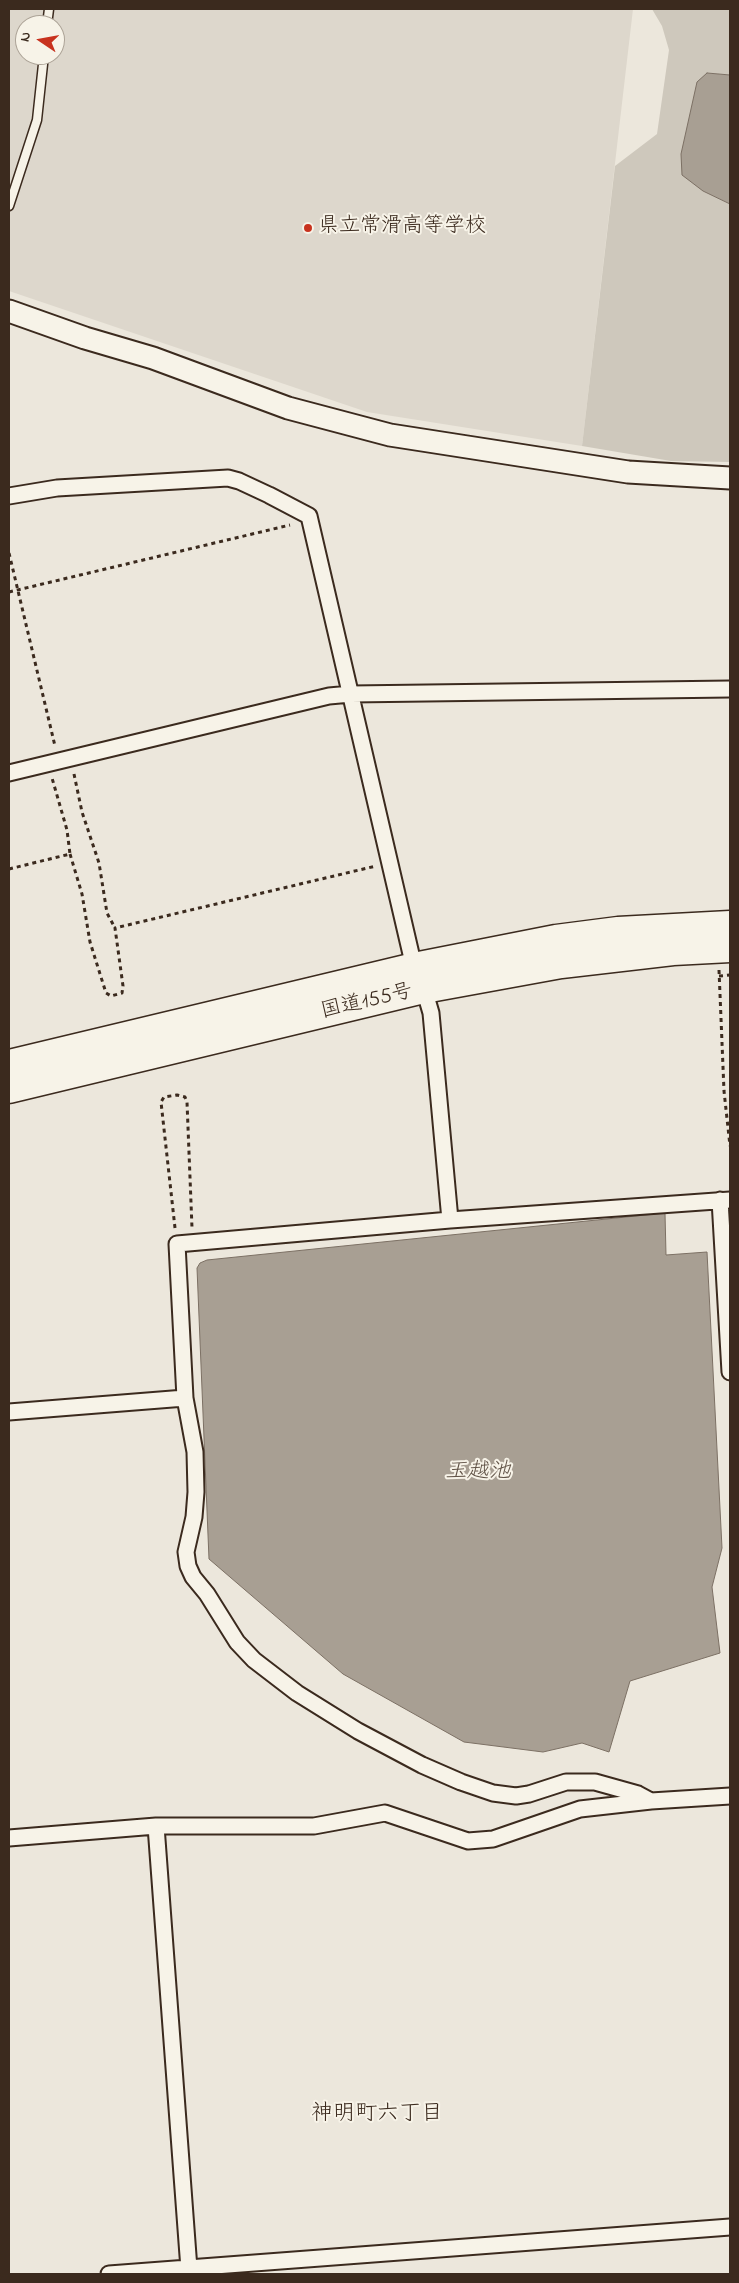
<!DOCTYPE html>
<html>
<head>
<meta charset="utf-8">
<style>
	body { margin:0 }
	#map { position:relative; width:739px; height:2283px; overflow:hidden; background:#ece7dc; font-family:"Indie Flower",sans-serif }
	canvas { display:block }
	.frame { position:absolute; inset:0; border:10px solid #3b2a1e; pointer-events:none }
	.north { position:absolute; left:15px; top:15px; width:50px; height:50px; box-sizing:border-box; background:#f7f3e8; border:1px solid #aca397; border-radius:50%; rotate:282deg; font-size:14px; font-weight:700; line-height:20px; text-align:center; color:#3b2a1e }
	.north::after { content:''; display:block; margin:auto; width:18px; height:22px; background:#c8321e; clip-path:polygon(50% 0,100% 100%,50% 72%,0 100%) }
</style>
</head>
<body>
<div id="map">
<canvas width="739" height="2283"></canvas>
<div class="frame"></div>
<div class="north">N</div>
</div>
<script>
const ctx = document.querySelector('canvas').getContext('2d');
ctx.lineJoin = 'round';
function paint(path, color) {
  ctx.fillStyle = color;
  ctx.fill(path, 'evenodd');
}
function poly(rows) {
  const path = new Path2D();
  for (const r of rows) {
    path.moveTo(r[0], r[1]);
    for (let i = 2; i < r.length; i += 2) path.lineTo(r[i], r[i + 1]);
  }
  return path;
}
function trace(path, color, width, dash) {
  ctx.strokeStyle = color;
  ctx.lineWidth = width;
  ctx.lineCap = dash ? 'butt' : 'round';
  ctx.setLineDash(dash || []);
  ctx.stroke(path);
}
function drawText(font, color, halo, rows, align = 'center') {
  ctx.font = font + ' "Indie Flower","Klee One",sans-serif';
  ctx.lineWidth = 4;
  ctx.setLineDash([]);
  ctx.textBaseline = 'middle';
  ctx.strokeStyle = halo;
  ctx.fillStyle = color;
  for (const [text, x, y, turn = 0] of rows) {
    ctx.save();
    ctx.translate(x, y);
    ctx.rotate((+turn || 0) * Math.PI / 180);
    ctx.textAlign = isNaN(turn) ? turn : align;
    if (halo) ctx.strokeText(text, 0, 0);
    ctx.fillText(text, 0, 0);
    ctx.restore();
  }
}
const built = poly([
	[9,9,633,9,582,446,367,412,9,291],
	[25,25,55,25,55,55,25,55]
]);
const green = poly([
	[652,9,730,9,730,75,707,73,703,191,730,204,730,462,671,461,582,446,615,166,657,134,669,50,662,26]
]);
const water = poly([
	[707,73,730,75,730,204,703,191,682,175,681,154,697,82,707,73],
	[665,1213,666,1255,707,1252,722,1548,712,1587,720,1653,630,1681,609,1752,582,1743,543,1752,464,1742,343,1674,209,1559,197,1268,200,1263,207,1260,665,1213]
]);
const path = poly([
	[9,553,55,746],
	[9,592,290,525],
	[74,774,82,812,99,863,107,913,115,928],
	[70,854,82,894,90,942,106,993,111,996,122,993,123,986,115,928,376,866],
	[9,869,70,854,67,830,52,778],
	[719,970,724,1091,730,1146],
	[719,976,730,975],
	[175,1228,161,1102,164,1097,177,1095,185,1097,187,1102,192,1228]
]);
const lane = poly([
	[47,25,49,9],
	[9,206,37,120,44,55]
]);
const street = poly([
	[9,496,57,488,228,478,239,481,269,495,309,516,414,967],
	[9,773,329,696,351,694,730,689],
	[424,989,431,1013,450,1220],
	[720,1200,730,1372],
	[9,1412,185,1398],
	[651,1801,638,1794,595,1782,566,1782,529,1794,516,1796,493,1793,461,1782,422,1765,358,1731,297,1693,254,1660,237,1642,207,1594,193,1577,188,1566,186,1552,194,1517,196,1492,195,1452,185,1398,177,1244,450,1220,730,1200],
	[156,1826,189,2269],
	[9,1838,156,1826,314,1826,385,1813,468,1841,493,1839,580,1809,651,1801,730,1796],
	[109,2274,730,2227]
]);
const secondary = poly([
	[9,311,85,338,153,358,288,408,390,435,628,472,730,478]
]);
const highway = poly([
	[9,1064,414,967,556,939,618,931,730,925],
	[9,1089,424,989,561,964,673,951,730,948]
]);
const markers = [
	[308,228,5,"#c8321e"]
];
const poiNames = [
	["県立常滑高等学校",318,228]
];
const streetNames = [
	["国道155号",367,1003,-13]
];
const waterNames = [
	["玉越池",478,1473]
];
const neighbourhoodNames = [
	["神明町六丁目",377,2115]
];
paint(built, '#ddd7cc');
paint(green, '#cec8bc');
paint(water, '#a89f93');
trace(water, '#7c7064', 1);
trace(lane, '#3b2a1e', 11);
trace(street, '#3b2a1e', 19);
trace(secondary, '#3b2a1e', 25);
trace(highway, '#3b2a1e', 31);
trace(path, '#3b2a1e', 3, [4, 4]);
trace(lane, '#f7f3e8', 8);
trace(street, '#f7f3e8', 15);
trace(secondary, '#f7f3e8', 21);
trace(highway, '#f7f3e8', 28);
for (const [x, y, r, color] of markers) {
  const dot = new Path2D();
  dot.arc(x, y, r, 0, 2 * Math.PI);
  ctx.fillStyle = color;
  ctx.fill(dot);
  trace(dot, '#f7f3e8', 2);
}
drawText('21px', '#3b2a1e', '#f7f3e8', poiNames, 'left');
drawText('21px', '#3b2a1e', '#f7f3e8', streetNames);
drawText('italic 22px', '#615347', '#f7f3e8', waterNames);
drawText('22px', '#3b2a1e', '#f7f3e8', neighbourhoodNames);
</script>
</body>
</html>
